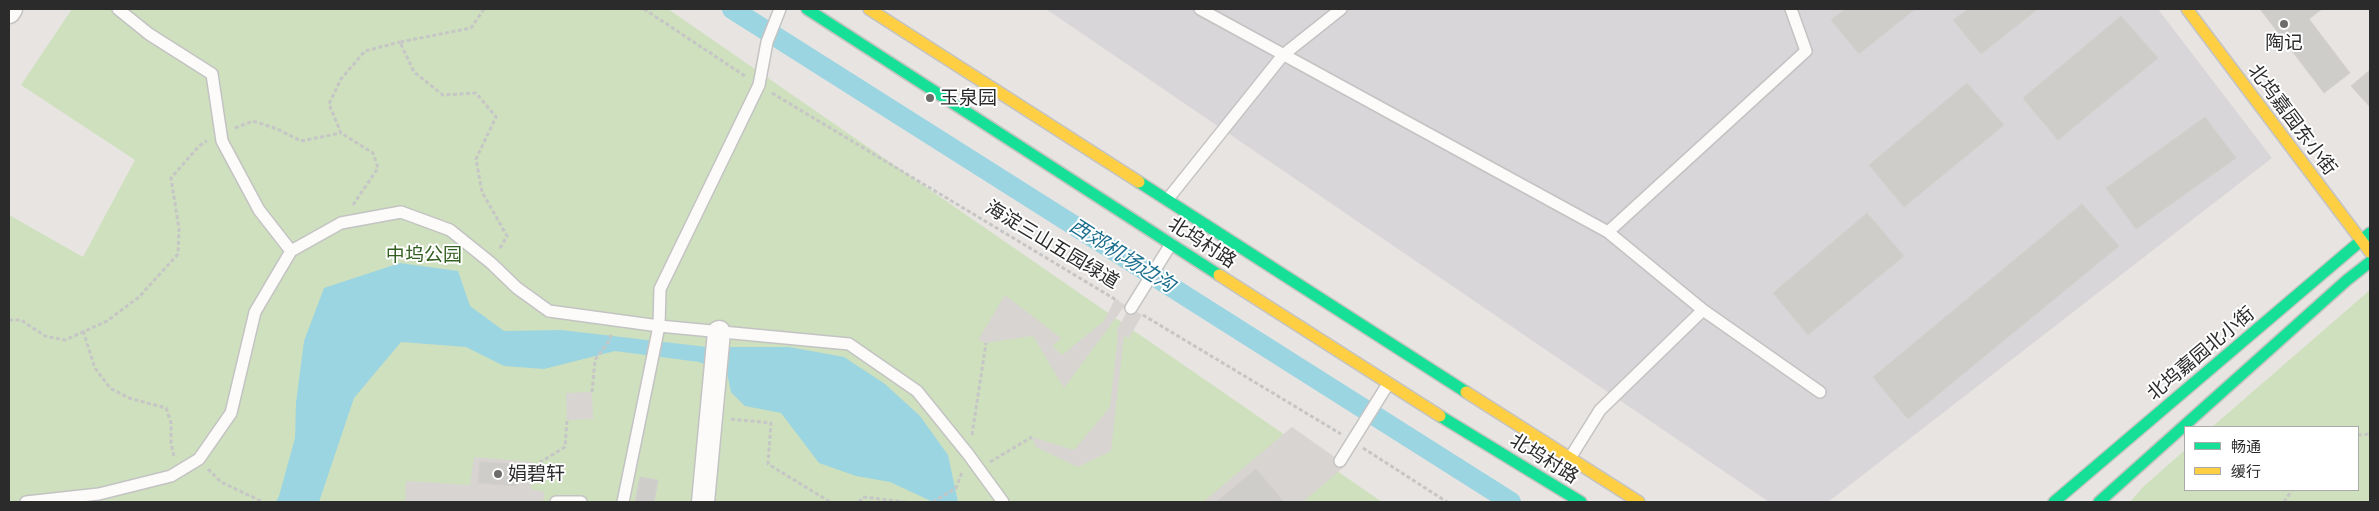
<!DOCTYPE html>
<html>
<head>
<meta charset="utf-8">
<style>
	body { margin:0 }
	#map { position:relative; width:2379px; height:511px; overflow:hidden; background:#e8e4e1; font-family:Cabin,"Noto Sans SC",sans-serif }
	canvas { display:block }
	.frame { position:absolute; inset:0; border:10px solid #2b2b2b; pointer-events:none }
	.legend { position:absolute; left:2184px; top:426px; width:175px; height:65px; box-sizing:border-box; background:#fff; border:1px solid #aaa; margin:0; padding:6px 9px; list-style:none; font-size:15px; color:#2b2b2b }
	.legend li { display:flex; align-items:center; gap:10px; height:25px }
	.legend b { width:25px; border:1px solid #aaa }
</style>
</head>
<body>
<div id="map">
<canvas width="2379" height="511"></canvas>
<div class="frame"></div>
<ul class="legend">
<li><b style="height:6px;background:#16e098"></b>畅通</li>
<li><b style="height:6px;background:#ffcf43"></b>缓行</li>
</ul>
</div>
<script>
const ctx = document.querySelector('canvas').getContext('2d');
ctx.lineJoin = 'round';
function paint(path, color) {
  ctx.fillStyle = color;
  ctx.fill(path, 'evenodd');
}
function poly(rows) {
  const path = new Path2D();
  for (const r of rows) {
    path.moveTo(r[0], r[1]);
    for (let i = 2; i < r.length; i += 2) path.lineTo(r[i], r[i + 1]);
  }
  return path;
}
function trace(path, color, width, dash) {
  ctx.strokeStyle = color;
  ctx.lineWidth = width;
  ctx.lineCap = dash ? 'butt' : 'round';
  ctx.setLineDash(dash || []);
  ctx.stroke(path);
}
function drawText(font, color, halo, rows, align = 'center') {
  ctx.font = font + ' Cabin,"Noto Sans SC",sans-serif';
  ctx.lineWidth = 4;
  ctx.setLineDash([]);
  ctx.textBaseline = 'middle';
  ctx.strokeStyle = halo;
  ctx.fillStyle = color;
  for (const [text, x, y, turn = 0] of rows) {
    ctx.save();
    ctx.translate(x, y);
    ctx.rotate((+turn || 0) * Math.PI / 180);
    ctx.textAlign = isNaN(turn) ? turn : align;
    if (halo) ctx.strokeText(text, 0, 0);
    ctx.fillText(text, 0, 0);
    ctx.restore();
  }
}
const industrial = poly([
	[1046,9,2158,9,2272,158,1828,502,1769,502]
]);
const green = poly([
	[72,9,668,9,1382,502,9,502,9,215,83,257,135,160,21,85],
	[2370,290,2370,502,2130,502,2143,487,2185,450,2185,490,2358,490,2358,427,2212,427]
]);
const plaza = poly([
	[1005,295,1061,338,1052,346,1062,355,1104,321,1115,299,1142,315,1129,338,1124,336,1111,451,1078,467,1036,447,1032,437,1074,450,1110,407,1118,333,1116,331,1128,310,1123,308,1064,388,1033,336,986,343,978,340],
	[592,392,593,419,567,420,566,393],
	[1292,427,1346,465,1303,502,1278,502,1281,499,1256,469,1216,502,1203,502],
	[474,457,534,462,531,489,545,492,543,502,405,502,406,481,470,485],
	[480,462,517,464,516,486,478,483]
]);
const water = poly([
	[400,263,458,271,470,306,504,331,561,330,707,347,789,347,844,357,885,384,920,416,948,455,958,502,933,502,890,482,856,476,819,463,781,413,745,406,731,392,727,373,699,362,615,351,544,369,504,366,466,347,401,342,354,398,319,502,276,502,279,496,295,438,296,403,304,341,324,288]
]);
const canal = poly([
	[732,9,1511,502]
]);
const building = poly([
	[1845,9,1915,9,1859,54,1831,20,1845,9],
	[1968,9,2038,9,1981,54,1953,20,1968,9],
	[2260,9,2322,9,2309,19,2350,73,2324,93,2260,9],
	[2121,16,2158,58,2058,140,2023,98,2121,16],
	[2370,70,2370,107,2351,86,2370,70],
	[1967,83,2004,125,1904,207,1869,165,1967,83],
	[2205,117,2236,158,2136,229,2106,188,2205,117],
	[2082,204,2119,246,1908,419,1873,377,2082,204],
	[1867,213,1904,256,1808,335,1773,293,1867,213],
	[480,462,517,464,516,486,478,483,480,462],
	[1256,469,1284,502,1216,502,1256,469],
	[640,477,658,480,654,502,635,502,640,477]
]);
const path = poly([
	[484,9,471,28,400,42,414,72,443,95,476,93,496,117,476,159,482,192,507,236,499,250],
	[644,9,745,76],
	[772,93,1118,301],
	[235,128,253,121,277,129,301,141,341,133],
	[353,205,378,168,373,153,341,133,329,104,341,79,365,51,400,42],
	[1143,315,1341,434],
	[9,320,21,320,45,336,65,340,107,321,139,297,178,254,179,229,171,178,199,146,207,141],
	[83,331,95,368,110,388,129,398,166,408,171,423,171,443,174,457],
	[592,392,595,360,609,341,612,333],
	[731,419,771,423,768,464,830,502],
	[972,435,986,343],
	[2358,435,2370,434],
	[1363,448,1447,502],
	[990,462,1032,437],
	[534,466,565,447,567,420],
	[208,469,221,482,263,502],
	[9,501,9,502],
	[859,502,863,497,905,502],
	[933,502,956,488,962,472],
	[2284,502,2292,490]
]);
const lane = poly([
	[118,9,149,34,212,74,222,141,259,210,291,251],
	[1200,9,1608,232,1806,51,1791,9],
	[1167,200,1283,55,1341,9],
	[1608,232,1703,310,1820,392],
	[1131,308,1171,244],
	[1570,458,1600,410,1703,310],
	[1340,461,1388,384],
	[26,502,99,494,171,476,199,459,231,413,255,312,291,251,341,223,401,212,450,230,491,263,517,288,549,311,659,326,849,344,917,391,968,454,1003,502],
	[556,502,581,502],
	[623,502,659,326,660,289,759,85,767,42,780,9]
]);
const street = poly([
	[9,12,11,9],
	[703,502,719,332]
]);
const fast = poly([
	[807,9,1219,275],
	[1139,182,1466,392],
	[1440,416,1581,502],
	[2054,502,2370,233],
	[2099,502,2347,280,2370,262]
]);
const slow = poly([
	[869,9,1139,182],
	[2187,9,2370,252],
	[1219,275,1440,416],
	[1466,392,1639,502]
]);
const markers = [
	[2284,24,5,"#6d6c6b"],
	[930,98,5,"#6d6c6b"],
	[498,474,5,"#6d6c6b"]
];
const poiNames = [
	["陶记",2284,43,"center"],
	["玉泉园",940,98],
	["娟碧轩",508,474]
];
const streetNames = [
	["北坞嘉园东小街",2292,120,53],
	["北坞村路",1202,243,33],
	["海淀三山五园绿道",1052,245,31],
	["北坞嘉园北小街",2201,354,-40],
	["北坞村路",1544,459,32]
];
const parkNames = [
	["中坞公园",424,255]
];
const waterNames = [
	["西郊机场边沟",1122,256,32]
];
paint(industrial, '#d8d6d8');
paint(green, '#cee0bd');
paint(plaza, '#d8d4d1');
paint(water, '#9cd5e2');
trace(canal, '#9cd5e2', 20);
paint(building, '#cfcdca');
trace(building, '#d3d0cd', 1);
trace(lane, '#c4c3c3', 14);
trace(street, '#c4c3c3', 25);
trace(fast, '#c4c3c3', 14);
trace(slow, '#c4c3c3', 14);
trace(path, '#c6c6c6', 3, [4, 2.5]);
trace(lane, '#fcfbfa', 11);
trace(street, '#fcfbfa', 22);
trace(fast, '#16e098', 11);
trace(slow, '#ffcf43', 11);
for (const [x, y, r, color] of markers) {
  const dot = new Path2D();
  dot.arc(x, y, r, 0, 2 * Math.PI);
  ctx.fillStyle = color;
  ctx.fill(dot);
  trace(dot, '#fff', 2);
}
drawText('19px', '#2b2b2b', '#fff', poiNames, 'left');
drawText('19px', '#2b2b2b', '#fff', streetNames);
drawText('19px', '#346022', '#fff', parkNames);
drawText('italic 20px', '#1c6f8d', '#fff', waterNames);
</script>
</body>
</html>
